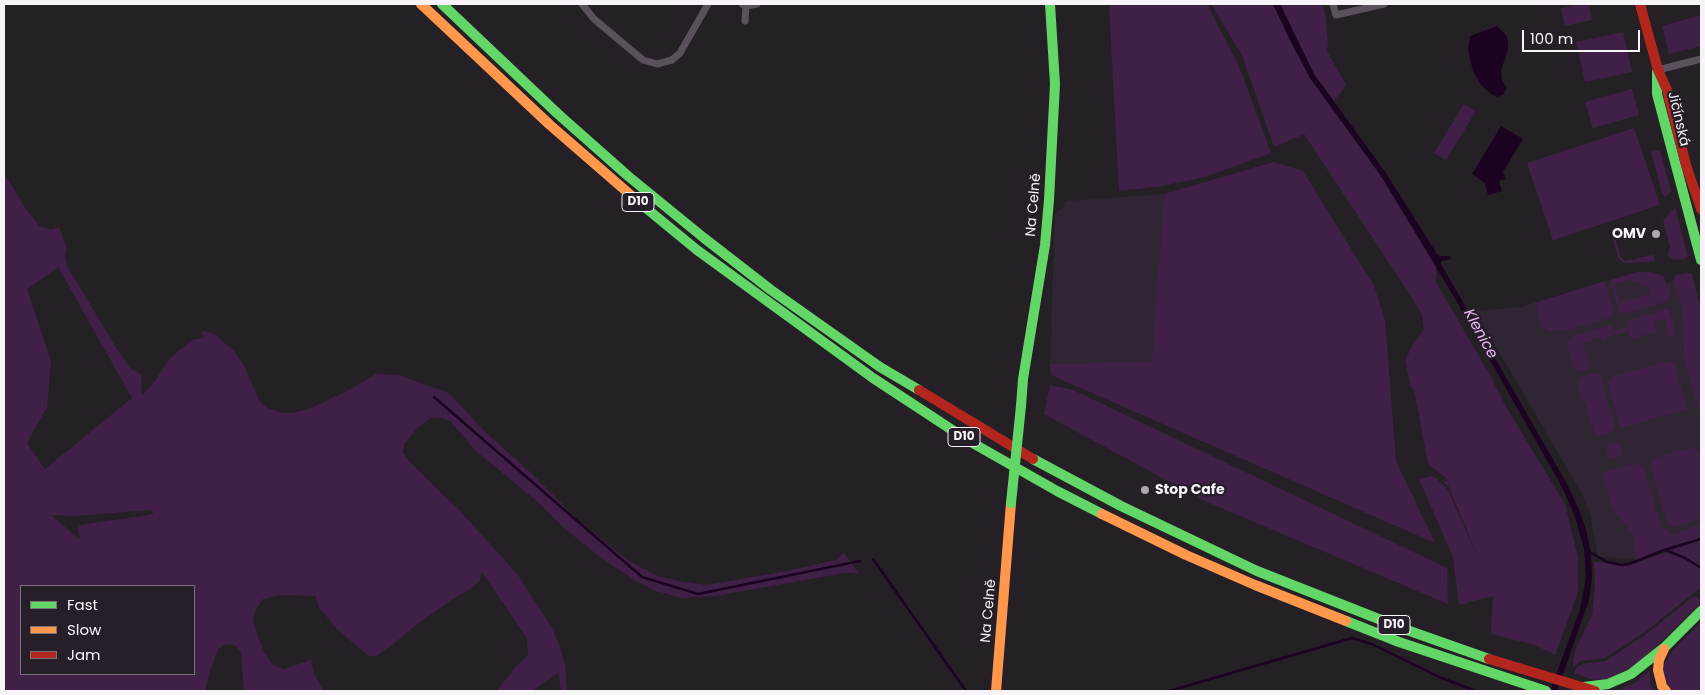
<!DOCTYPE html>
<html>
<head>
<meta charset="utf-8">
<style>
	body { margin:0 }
	#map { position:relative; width:1705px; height:695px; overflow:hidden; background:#252026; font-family:Poppins,sans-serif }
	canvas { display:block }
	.frame { position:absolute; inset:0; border:5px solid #f8f2f9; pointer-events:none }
	.legend { position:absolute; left:20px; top:585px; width:175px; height:90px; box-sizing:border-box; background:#261e28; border:1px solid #7a737c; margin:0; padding:6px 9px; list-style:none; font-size:15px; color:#f8f2f9 }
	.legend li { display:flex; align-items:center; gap:10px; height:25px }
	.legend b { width:25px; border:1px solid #7a737c }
	.scale { position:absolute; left:1522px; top:30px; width:118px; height:22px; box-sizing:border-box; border:2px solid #f8f2f9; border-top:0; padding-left:6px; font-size:15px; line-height:18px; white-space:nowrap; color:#f8f2f9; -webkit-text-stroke:4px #261e28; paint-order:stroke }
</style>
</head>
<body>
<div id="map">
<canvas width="1705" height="695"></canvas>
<div class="frame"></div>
<ul class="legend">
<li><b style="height:6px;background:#63d668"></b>Fast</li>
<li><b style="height:6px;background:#ff974d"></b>Slow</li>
<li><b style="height:6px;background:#b3261e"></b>Jam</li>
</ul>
<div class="scale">100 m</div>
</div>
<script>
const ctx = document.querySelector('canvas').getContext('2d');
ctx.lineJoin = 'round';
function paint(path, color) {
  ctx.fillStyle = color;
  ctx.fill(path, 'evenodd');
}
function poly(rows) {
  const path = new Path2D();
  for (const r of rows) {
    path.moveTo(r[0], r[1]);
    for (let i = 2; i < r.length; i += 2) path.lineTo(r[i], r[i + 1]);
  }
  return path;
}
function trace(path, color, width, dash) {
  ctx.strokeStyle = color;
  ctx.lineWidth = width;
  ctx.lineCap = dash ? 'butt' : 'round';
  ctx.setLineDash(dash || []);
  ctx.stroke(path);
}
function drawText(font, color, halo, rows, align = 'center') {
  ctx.font = font + ' Poppins,sans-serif';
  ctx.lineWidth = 4.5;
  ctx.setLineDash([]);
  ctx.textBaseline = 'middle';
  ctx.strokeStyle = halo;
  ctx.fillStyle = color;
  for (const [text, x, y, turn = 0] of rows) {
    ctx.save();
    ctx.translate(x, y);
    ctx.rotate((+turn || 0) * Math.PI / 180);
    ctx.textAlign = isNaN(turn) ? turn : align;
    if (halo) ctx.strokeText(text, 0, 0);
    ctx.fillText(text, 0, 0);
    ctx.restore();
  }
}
const built = poly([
	[1164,194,1153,363,1050,364,1055,213,1062,209,1067,201],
	[1637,272,1650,272,1663,276,1666,283,1673,281,1676,277,1701,328,1701,538,1635,559,1598,557,1590,514,1582,494,1475,311,1521,307]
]);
const green = poly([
	[1109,4,1207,4,1239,66,1271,153,1205,177,1162,186,1119,191],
	[1211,4,1273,4,1290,40,1310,78,1381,176,1436,265,1436,282,1491,377,1506,407,1565,504,1578,557,1578,592,1555,655,1535,645,1491,634,1493,596,1459,605,1453,557,1419,479,1434,476,1448,490,1480,562,1449,487,1442,480,1448,481,1445,477,1428,464,1414,389,1411,388,1405,360,1413,345,1424,330,1422,315,1411,296,1304,134,1274,147,1242,55],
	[1280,4,1323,4,1325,13,1328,42,1327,51,1346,85,1334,101,1314,74],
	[1582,4,1588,4,1592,20,1565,26,1561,8],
	[1701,15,1701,46,1669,54,1662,26],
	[1623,32,1632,72,1585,82,1576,42],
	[1632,89,1639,115,1593,128,1585,102],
	[1464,104,1476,111,1446,160,1434,153],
	[1634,128,1660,205,1553,240,1527,163],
	[1660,150,1671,191,1666,197,1662,194,1651,152],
	[1274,162,1303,171,1374,286,1385,320,1396,461,1435,543,1051,375,1050,364,1152,362,1164,194],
	[4,173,25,208,39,226,51,230,59,227,67,248,65,255,67,266,118,351,131,369,141,374,142,395,155,381,170,358,192,340,205,338,201,332,204,331,214,334,233,350,243,364,260,402,267,408,282,413,292,413,309,409,347,391,376,374,398,375,449,393,485,432,530,472,579,521,629,561,658,576,679,581,706,585,787,571,836,560,844,552,858,573,844,573,715,596,682,598,656,591,636,581,600,557,564,528,539,503,476,451,450,421,442,418,430,418,417,428,404,444,403,452,409,461,460,511,518,575,552,628,559,644,565,665,567,691,561,691,559,675,556,674,532,691,497,691,517,665,528,656,527,638,481,571,480,580,472,588,451,600,420,622,392,645,376,656,370,656,365,653,336,628,319,607,315,596,280,595,263,599,256,609,253,618,256,631,264,652,273,665,284,669,311,660,314,674,324,691,244,691,241,653,236,646,231,644,223,645,218,650,211,668,205,691,4,691],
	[58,267,132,398,45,469,27,443,47,407,51,361,27,289],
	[152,510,153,514,142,516,80,525,78,529,80,540,51,515,73,516],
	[194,586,194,674,21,674,21,586],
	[1675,207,1688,257,1684,259,1673,260,1668,256,1668,253,1670,247,1663,221],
	[1614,235,1621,257,1625,261,1652,255,1654,256,1655,261,1650,262,1623,263,1618,257,1612,236],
	[1637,272,1650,272,1663,276,1670,294,1665,302,1623,314,1619,311,1610,280],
	[1630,280,1649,286,1652,293,1619,302,1614,284],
	[1688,273,1692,274,1701,309,1701,418,1684,357,1683,308,1673,280,1675,275],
	[1605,281,1614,313,1612,317,1565,331,1549,331,1542,327,1535,303],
	[1666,309,1670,311,1674,327,1673,342,1670,335,1666,336,1665,332,1669,331,1665,319,1654,322,1657,332,1653,333,1631,339,1628,331,1605,338,1606,340,1603,340,1602,337,1583,343,1590,369,1579,372,1574,369,1567,343,1571,337,1612,325,1614,331,1628,327,1627,321],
	[1670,361,1674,364,1687,409,1621,428,1607,381,1610,377],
	[1596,373,1600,376,1615,425,1613,431,1599,436,1594,433,1585,402,1582,402,1578,386,1580,386,1579,382,1581,377],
	[1050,385,1073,390,1447,568,1448,604,1207,502,1044,414],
	[1620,441,1622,455,1613,458,1608,456,1606,449,1609,444],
	[1692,447,1698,451,1701,462,1701,518,1674,527,1667,523,1651,464,1655,458],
	[1637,463,1644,467,1661,528,1673,534,1701,525,1701,587,1645,632,1605,658,1581,661,1573,667,1573,660,1577,646,1592,615,1595,589,1594,562,1625,564,1635,563,1696,542,1635,560,1633,534,1612,508,1602,473],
	[1693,597,1698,597,1701,603,1641,661,1614,677,1601,680,1590,679,1574,673,1576,668,1582,664,1606,661,1646,634],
	[1701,621,1701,691,1672,691,1669,687,1663,671,1665,663,1674,649],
	[1649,671,1650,672,1650,684,1654,691,1629,691,1621,688,1635,683]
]);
const water = poly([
	[1273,4,1280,4,1314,74,1386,173,1437,254,1440,256,1450,256,1451,259,1441,261,1441,264,1567,484,1580,512,1586,530,1591,553,1592,578,1589,600,1557,691,1550,691,1580,610,1586,577,1584,548,1574,514,1562,487,1454,297,1381,176,1310,78,1290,40],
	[1497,26,1506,35,1508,42,1508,50,1501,70,1502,81,1507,88,1503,95,1501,95,1498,97,1491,94,1481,85,1473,71,1468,50,1470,36],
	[1501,126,1523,139,1503,172,1506,179,1499,181,1502,191,1488,195,1485,183,1472,174]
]);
const stream = poly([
	[434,397,642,577,698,594,860,561],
	[1665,550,1685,558,1701,568],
	[1588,551,1607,562,1622,565,1629,564,1664,550,1701,539],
	[873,559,966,691],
	[1169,691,1352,638,1372,644,1439,677,1476,691]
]);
const street = poly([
	[582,4,594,19,643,60,657,64,672,60,680,53,708,4],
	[742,4,746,6,757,4],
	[1333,4,1336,15,1384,4],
	[745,21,746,6],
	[1658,70,1701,59]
]);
const fast = poly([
	[442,4,558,114,628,176,704,238,771,290,880,367,919,390],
	[1657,72,1657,94,1701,260],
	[641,204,697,250,873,378,969,441,1057,491,1102,514],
	[1021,406,1023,379,1045,245,1049,200,1055,84,1050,4],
	[1033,459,1121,506,1257,571,1404,629,1489,659],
	[1346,621,1399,642,1546,691],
	[1584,687,1608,684,1631,674,1665,647,1701,611]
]);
const slow = poly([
	[421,4,550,125,641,204],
	[1102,514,1186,555,1255,585,1346,621],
	[1664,649,1659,660,1658,670,1662,686,1666,691],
	[996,691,1011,503]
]);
const jam = poly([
	[1640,4,1658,70,1667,90,1686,165,1701,209],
	[919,390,1033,459],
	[1489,659,1595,691]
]);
const fastBridge = poly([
	[1011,503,1021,406]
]);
const markers = [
	[1656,234,5,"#aea8af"],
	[1145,490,5,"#aea8af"]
];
const shields = [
	[638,202,32],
	[964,437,32],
	[1394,625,32]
];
const shieldNames = [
	["D10",638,202],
	["D10",964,437],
	["D10",1394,625]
];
const streetNames = [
	["Jičínská",1678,119,77],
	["Na Celně",1034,205,-85],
	["Na Celně",989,611,-85]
];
const poiNames = [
	["OMV",1646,234],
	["Stop Cafe",1155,490,"left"]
];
const waterNames = [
	["Klenice",1480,334,61]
];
paint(built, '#302532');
paint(green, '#412047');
paint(water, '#1b0321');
trace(stream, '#1b0321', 2.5);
trace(street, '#5b515d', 7);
trace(fast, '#63d668', 10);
trace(slow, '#ff974d', 10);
trace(jam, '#b3261e', 10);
trace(fastBridge, '#63d668', 10);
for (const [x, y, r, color] of markers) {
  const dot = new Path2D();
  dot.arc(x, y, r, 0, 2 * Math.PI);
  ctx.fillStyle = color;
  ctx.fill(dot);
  trace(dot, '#261e28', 2);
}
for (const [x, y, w] of shields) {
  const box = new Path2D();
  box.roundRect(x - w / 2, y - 9.5, w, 19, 4);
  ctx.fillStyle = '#261e28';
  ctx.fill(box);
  trace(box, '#f8f2f9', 1);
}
drawText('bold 12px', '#f8f2f9', null, shieldNames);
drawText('14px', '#f8f2f9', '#261e28', streetNames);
drawText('bold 14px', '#f8f2f9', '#261e28', poiNames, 'right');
drawText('italic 15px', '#edbaf7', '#261e28', waterNames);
</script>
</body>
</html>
